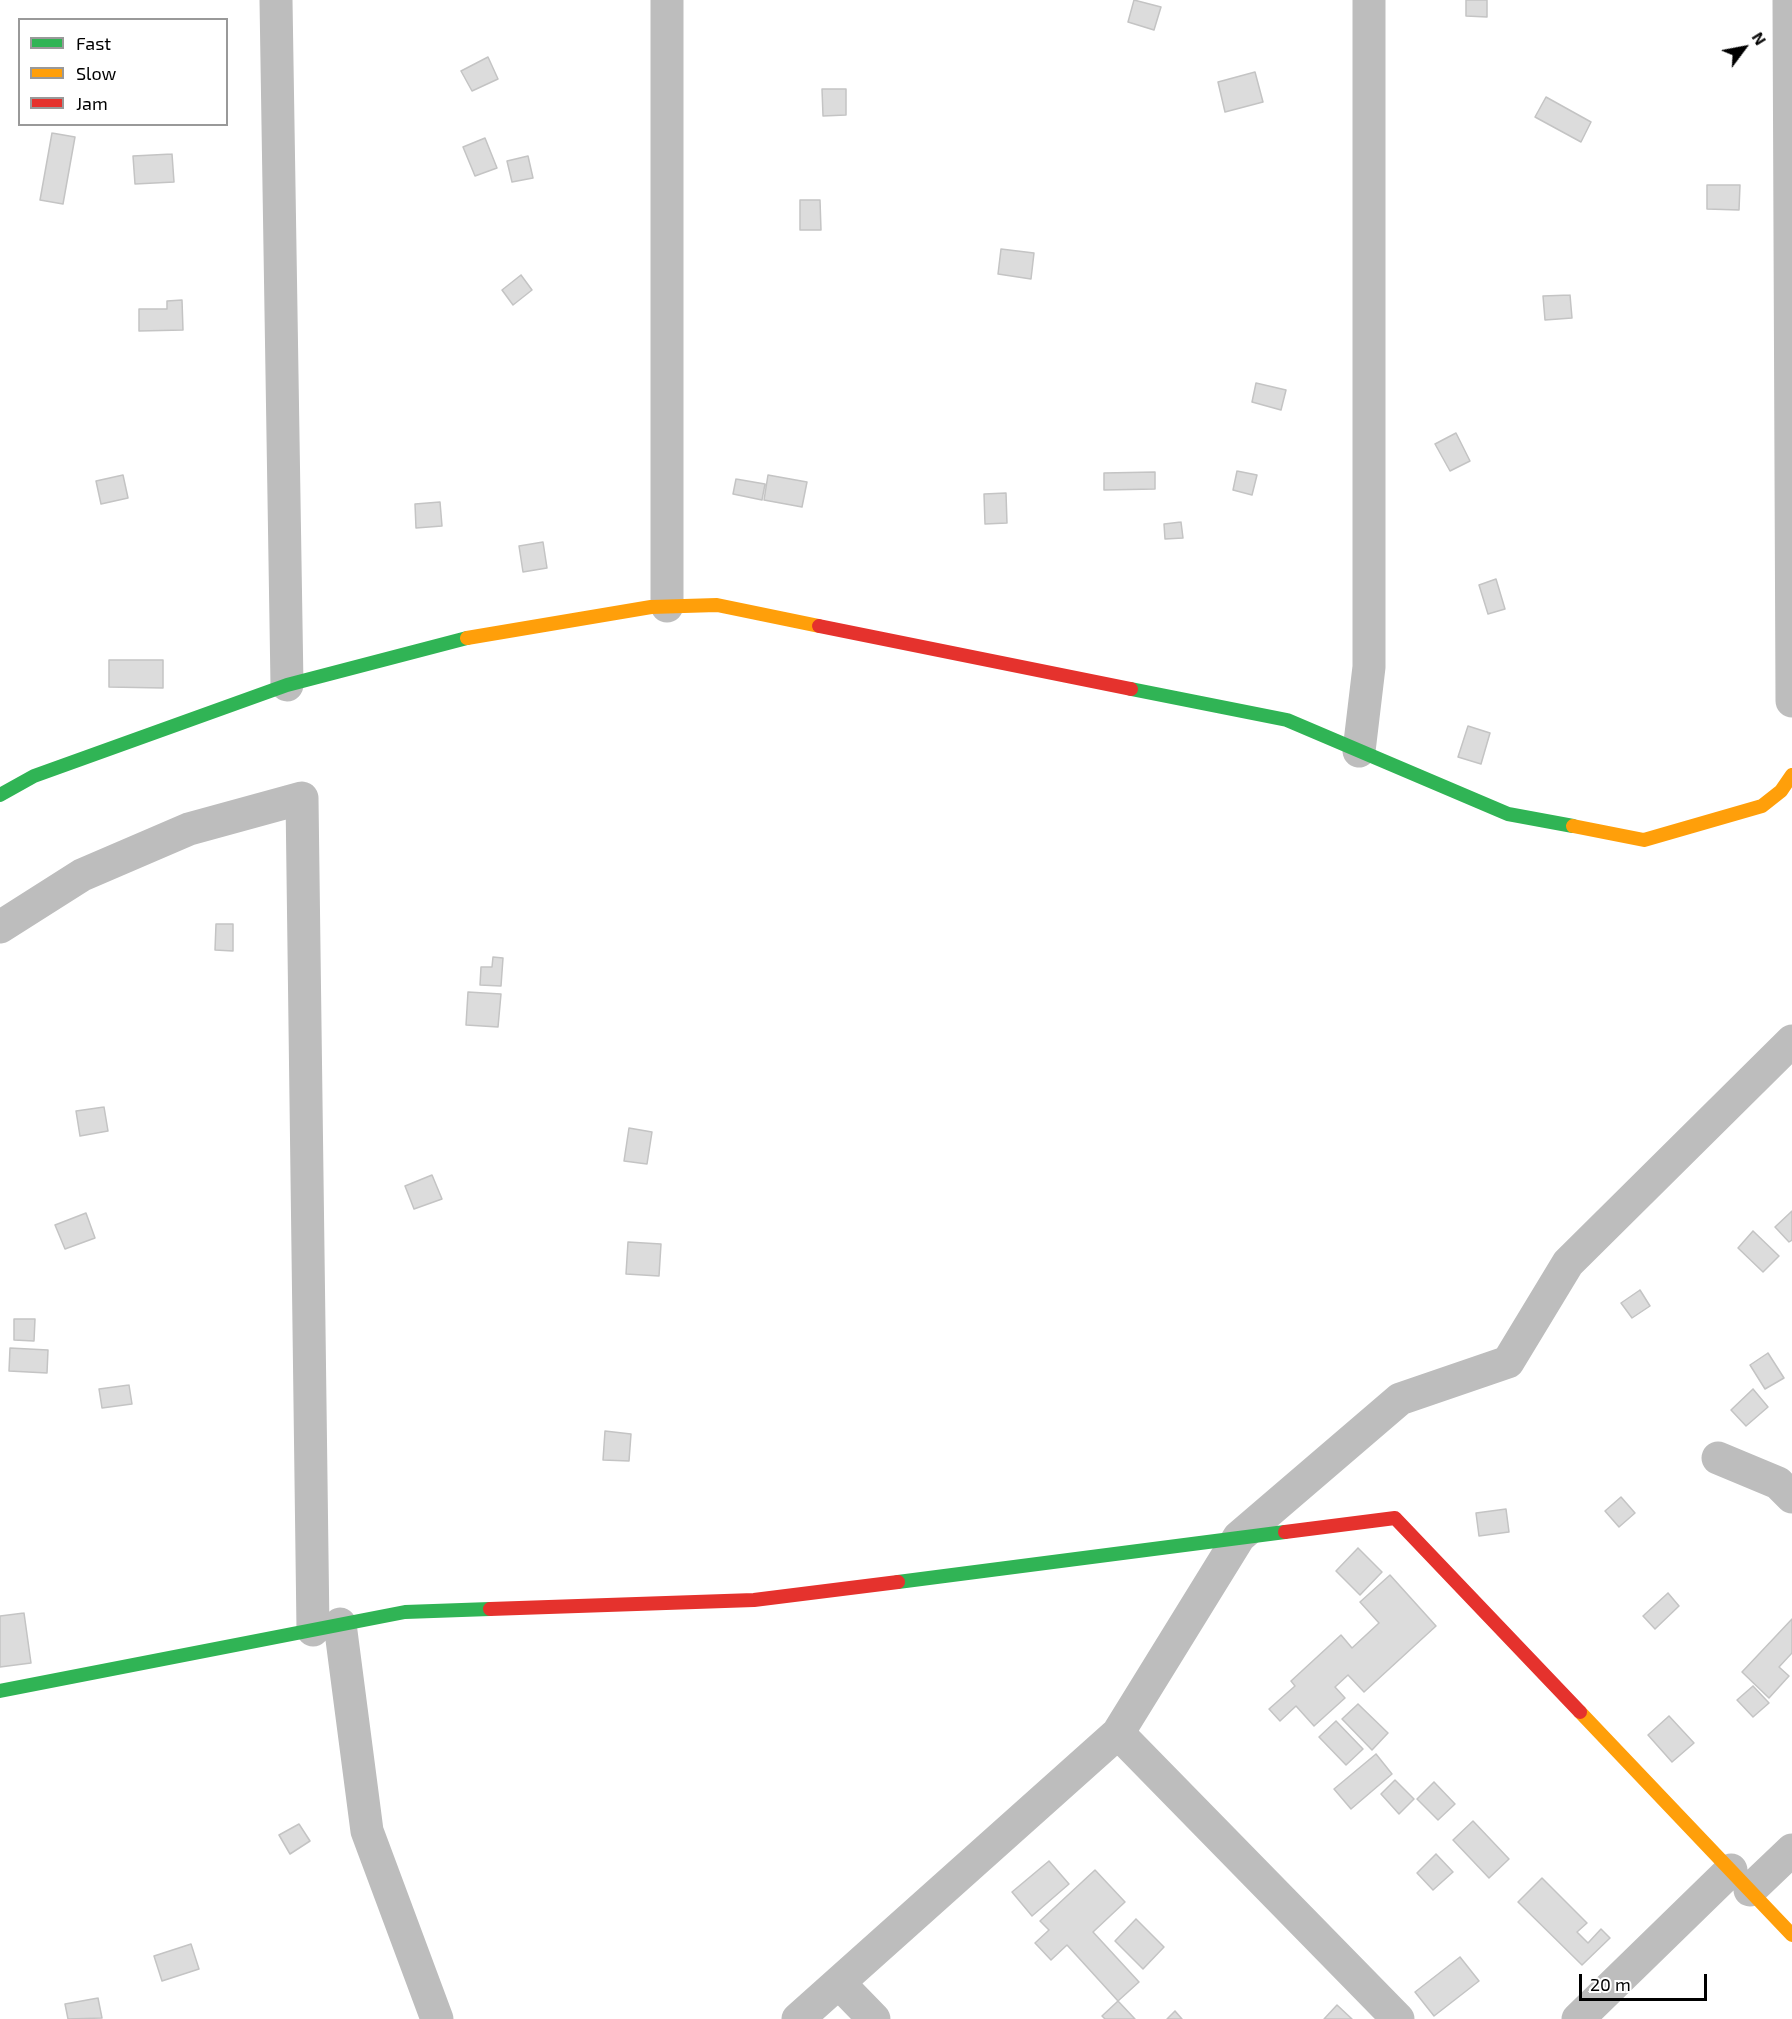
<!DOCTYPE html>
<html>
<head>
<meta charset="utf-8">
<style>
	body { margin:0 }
	#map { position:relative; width:1792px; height:2019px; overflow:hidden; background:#fff; font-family:"Exo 2",sans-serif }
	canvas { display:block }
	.legend { position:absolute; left:18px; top:18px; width:210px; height:108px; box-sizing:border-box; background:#fff; border:2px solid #999; margin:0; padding:8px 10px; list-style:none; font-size:18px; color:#000 }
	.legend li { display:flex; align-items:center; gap:12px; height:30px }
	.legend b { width:30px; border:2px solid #999 }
	.north { position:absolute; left:1714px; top:18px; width:60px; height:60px; -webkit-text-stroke:4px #fff; paint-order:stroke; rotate:58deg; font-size:16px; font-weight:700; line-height:24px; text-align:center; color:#000 }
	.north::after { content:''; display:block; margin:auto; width:21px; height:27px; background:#000; clip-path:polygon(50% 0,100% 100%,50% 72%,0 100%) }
	.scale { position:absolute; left:1579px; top:1974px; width:128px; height:27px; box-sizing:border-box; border:3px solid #000; border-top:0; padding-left:8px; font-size:18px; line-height:21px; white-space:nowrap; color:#000; -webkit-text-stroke:4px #fff; paint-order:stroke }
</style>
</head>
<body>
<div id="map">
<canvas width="1792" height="2019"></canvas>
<ul class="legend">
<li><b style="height:8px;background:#30b455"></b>Fast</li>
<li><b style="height:8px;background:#ff9f0a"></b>Slow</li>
<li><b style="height:8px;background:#e5322d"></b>Jam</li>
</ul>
<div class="north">N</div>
<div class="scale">20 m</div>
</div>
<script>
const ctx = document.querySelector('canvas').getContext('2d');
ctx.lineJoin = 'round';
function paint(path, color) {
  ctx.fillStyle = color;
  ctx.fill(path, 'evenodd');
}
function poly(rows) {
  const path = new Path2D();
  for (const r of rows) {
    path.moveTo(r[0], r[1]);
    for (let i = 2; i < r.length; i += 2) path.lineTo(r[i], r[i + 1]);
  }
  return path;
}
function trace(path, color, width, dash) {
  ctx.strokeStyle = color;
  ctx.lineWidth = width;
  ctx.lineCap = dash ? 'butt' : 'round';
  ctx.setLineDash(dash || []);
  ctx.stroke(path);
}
const building = poly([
	[1134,0,1161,7,1154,30,1128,22,1134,0],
	[1466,0,1487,0,1487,17,1466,16,1466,0],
	[488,57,498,79,472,91,461,71,488,57],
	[1255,72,1263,102,1225,112,1218,82,1255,72],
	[822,89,846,89,846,115,823,116,822,89],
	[1546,97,1591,122,1581,142,1535,117,1546,97],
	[52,133,75,137,63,204,40,200,52,133],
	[485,138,497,168,475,176,463,147,485,138],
	[172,154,174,182,135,184,133,156,172,154],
	[528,156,533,178,512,182,507,161,528,156],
	[1707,185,1740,185,1739,210,1707,209,1707,185],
	[800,200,820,200,821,230,800,230,800,200],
	[1001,249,1034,253,1031,279,998,274,1001,249],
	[521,275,532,290,513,305,502,290,521,275],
	[1570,295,1572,318,1545,320,1543,296,1570,295],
	[182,300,183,330,139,331,139,309,167,309,167,301,182,300],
	[1256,383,1286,390,1281,410,1252,402,1256,383],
	[1456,433,1470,461,1450,471,1435,444,1456,433],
	[1237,471,1257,475,1252,495,1233,490,1237,471],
	[1155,472,1155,489,1104,490,1104,473,1155,472],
	[123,475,128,498,101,504,96,481,123,475],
	[768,475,807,482,802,507,764,500,768,475],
	[736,479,765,484,762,500,733,494,736,479],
	[1006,493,1007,523,985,524,984,494,1006,493],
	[440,502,442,526,416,528,415,504,440,502],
	[1181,522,1183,538,1165,539,1164,524,1181,522],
	[543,542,547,568,523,572,519,546,543,542],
	[1496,579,1505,609,1488,614,1479,585,1496,579],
	[109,660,163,660,163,688,109,687,109,660],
	[1468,726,1490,733,1481,764,1458,757,1468,726],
	[216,924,233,924,233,951,215,950,216,924],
	[493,957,503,958,501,986,480,985,481,967,492,967,493,957],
	[468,992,501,994,498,1027,466,1025,468,992],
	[104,1107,108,1131,80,1136,76,1111,104,1107],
	[629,1128,652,1132,647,1164,624,1161,629,1128],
	[432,1175,442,1199,414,1209,405,1186,432,1175],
	[1792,1211,1792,1240,1789,1242,1775,1227,1792,1211],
	[86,1213,95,1238,65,1249,55,1225,86,1213],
	[1753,1231,1779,1256,1763,1272,1738,1248,1753,1231],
	[628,1242,661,1244,659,1276,626,1274,628,1242],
	[1640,1290,1650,1306,1632,1318,1621,1303,1640,1290],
	[14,1319,35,1319,34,1341,14,1340,14,1319],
	[10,1348,48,1350,47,1373,9,1371,10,1348],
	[1768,1353,1784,1378,1765,1389,1750,1365,1768,1353],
	[129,1385,132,1404,102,1408,99,1389,129,1385],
	[1753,1389,1768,1407,1746,1426,1731,1410,1753,1389],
	[605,1431,631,1434,629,1461,603,1460,605,1431],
	[1621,1497,1635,1513,1619,1527,1605,1511,1621,1497],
	[1506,1509,1509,1532,1479,1536,1476,1513,1506,1509],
	[1358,1548,1382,1572,1360,1595,1336,1571,1358,1548],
	[1390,1575,1436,1626,1364,1692,1348,1675,1335,1687,1345,1698,1314,1726,1296,1706,1280,1721,1269,1709,1295,1686,1291,1681,1341,1635,1352,1648,1379,1623,1360,1602,1390,1575],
	[1668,1593,1679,1606,1655,1629,1643,1616,1668,1593],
	[24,1613,31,1663,0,1667,0,1616,24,1613],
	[1792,1619,1792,1653,1779,1667,1789,1676,1769,1698,1742,1672,1792,1619],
	[1753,1686,1769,1703,1753,1717,1737,1700,1753,1686],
	[1358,1704,1388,1733,1372,1750,1342,1719,1358,1704],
	[1669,1716,1694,1743,1672,1762,1648,1735,1669,1716],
	[1336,1721,1363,1749,1346,1765,1319,1737,1336,1721],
	[1376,1754,1392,1774,1351,1809,1334,1789,1376,1754],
	[1395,1780,1414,1799,1399,1814,1381,1794,1395,1780],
	[1434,1782,1455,1804,1438,1820,1417,1799,1434,1782],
	[1473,1821,1509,1859,1489,1878,1453,1840,1473,1821],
	[299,1824,310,1841,290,1854,279,1835,299,1824],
	[1436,1854,1453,1872,1433,1890,1417,1873,1436,1854],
	[1049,1861,1069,1884,1032,1916,1012,1892,1049,1861],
	[1095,1870,1125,1902,1093,1932,1139,1982,1118,2001,1067,1945,1051,1960,1035,1943,1049,1930,1040,1921,1095,1870],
	[1542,1878,1587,1923,1577,1932,1588,1943,1601,1929,1610,1938,1582,1965,1518,1902,1542,1878],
	[1136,1919,1164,1947,1143,1969,1115,1941,1136,1919],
	[191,1944,199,1969,162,1981,154,1956,191,1944],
	[1460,1957,1479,1981,1434,2016,1415,1992,1460,1957],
	[98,1998,102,2018,68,2019,65,2004,98,1998],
	[1118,2001,1135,2019,1105,2019,1102,2016,1118,2001],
	[1337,2005,1352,2019,1324,2019,1337,2005],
	[1175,2011,1182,2019,1167,2019,1175,2011]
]);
const street = poly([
	[276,0,287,685],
	[1789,0,1792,701],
	[667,606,667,0],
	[1359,751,1369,667,1369,0],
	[0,927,82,875,189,829,302,798,313,1630],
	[1718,1458,1778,1483,1792,1497],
	[340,1624,367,1831,437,2019],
	[1118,1733,1398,2019],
	[1750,1890,1792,1850],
	[839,1983,874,2019],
	[798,2019,1118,1733,1239,1537,1400,1399,1508,1362,1568,1263,1792,1041],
	[1578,2019,1731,1870]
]);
const fast = poly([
	[1131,689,1287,720,1508,814,1573,826],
	[0,795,34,776,287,685,467,638],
	[898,1582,1285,1532],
	[0,1691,405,1612,490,1609]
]);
const slow = poly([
	[467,638,651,607,717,605,819,626],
	[1573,826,1644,840,1762,806,1781,791,1792,775],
	[1580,1712,1792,1935]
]);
const jam = poly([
	[819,626,1131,689],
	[1285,1532,1395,1518,1580,1712],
	[490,1609,754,1600,898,1582]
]);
paint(building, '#dcdcdc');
trace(building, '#c4c4c4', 1.5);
trace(street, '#bdbdbd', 33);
trace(fast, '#30b455', 14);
trace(slow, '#ff9f0a', 14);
trace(jam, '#e5322d', 14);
</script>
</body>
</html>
